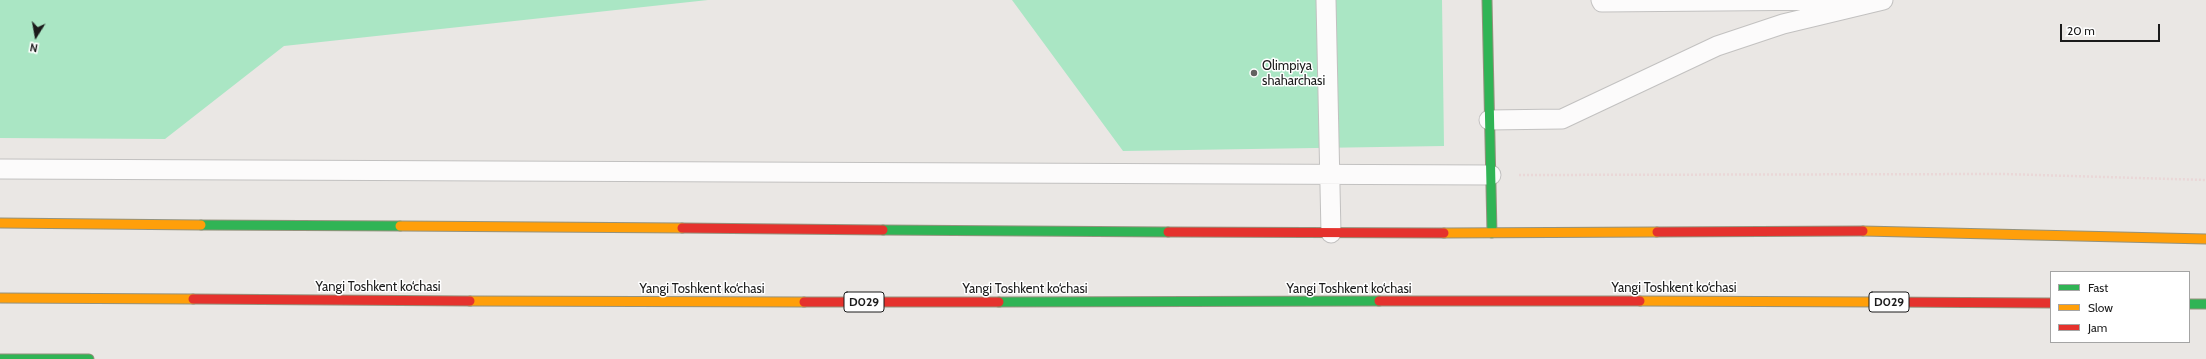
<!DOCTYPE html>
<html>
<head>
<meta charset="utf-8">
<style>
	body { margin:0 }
	#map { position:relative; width:2206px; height:359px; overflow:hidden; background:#eae7e4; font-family:Cabin,sans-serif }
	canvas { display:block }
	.legend { position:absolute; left:2050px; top:271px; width:140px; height:72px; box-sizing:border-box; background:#fff; border:1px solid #a4a4a4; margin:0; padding:5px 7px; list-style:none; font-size:12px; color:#1b1b1b }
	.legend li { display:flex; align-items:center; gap:8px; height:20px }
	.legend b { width:20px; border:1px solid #a4a4a4 }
	.north { position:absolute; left:16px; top:16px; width:40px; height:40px; -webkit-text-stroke:3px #fff; paint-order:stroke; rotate:191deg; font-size:11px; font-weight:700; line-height:16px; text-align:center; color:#1b1b1b }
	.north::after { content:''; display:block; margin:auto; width:14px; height:18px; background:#1b1b1b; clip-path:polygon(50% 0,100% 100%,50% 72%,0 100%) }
	.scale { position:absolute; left:2060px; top:24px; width:100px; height:18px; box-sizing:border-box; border:2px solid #1b1b1b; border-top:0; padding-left:5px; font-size:12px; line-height:14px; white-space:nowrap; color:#1b1b1b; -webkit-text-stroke:3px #fff; paint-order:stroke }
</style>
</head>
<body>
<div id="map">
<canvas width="2206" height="359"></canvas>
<ul class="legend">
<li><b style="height:5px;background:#30b455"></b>Fast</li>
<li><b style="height:5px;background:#ff9f0a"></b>Slow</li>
<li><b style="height:5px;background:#e5322d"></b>Jam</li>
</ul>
<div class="north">N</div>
<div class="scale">20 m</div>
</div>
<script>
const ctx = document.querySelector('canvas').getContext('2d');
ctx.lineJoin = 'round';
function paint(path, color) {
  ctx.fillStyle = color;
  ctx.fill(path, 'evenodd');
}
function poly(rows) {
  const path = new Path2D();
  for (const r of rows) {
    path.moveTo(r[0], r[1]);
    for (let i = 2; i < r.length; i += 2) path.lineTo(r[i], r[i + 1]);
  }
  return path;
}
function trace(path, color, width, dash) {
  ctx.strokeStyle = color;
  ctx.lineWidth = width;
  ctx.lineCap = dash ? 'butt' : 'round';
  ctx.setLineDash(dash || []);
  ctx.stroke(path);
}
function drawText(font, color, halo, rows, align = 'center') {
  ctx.font = font + ' Cabin,sans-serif';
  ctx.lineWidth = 3;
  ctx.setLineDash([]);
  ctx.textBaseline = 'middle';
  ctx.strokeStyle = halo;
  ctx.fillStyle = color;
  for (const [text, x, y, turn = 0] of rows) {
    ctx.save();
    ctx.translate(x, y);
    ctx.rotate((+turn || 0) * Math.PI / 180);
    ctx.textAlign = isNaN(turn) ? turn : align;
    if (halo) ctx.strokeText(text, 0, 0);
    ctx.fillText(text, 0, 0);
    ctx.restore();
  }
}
const pitch = poly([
	[0,0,708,0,284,46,165,139,0,138],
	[1012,0,1442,0,1444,146,1123,151]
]);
const path = poly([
	[1519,175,2004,174,2206,180]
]);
const lane = poly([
	[1326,0,1331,233],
	[1601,0,1602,2,1836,0],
	[1489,120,1562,119,1717,46,1783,24,1883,0],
	[0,169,1491,175]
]);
const fast = poly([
	[1487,0,1492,233],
	[201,225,400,226],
	[883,230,1168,232],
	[999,302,1379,301],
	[2189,304,2206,304],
	[0,359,89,359]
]);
const slow = poly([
	[0,223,201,225],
	[400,226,682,228],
	[1863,231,2206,239],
	[1444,233,1657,232],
	[0,298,193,299],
	[470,301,804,302],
	[1640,301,1879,302]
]);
const jam = poly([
	[682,228,883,230],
	[1168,232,1444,233],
	[1657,232,1863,231],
	[193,299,470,301],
	[1379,301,1640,301],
	[804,302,999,302],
	[1879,302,2051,303]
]);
const markers = [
	[1254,73,4,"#636261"]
];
const shields = [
	[864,302,40],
	[1889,302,40]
];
const shieldNames = [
	["D029",864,302],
	["D029",1889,302]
];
const poiNames = [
	["Olimpiya",1262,66],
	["shaharchasi",1262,81]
];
const streetNames = [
	["Yangi Toshkent ko‘chasi",378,287],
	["Yangi Toshkent ko‘chasi",1674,288],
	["Yangi Toshkent ko‘chasi",702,289],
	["Yangi Toshkent ko‘chasi",1025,289],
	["Yangi Toshkent ko‘chasi",1349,289]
];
paint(pitch, '#aae6c4');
trace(lane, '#c2c1c0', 21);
trace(fast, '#94927c', 11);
trace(slow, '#94927c', 11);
trace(jam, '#94927c', 11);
trace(path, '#ead7d7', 2.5, [2, 2]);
trace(lane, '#fcfbfb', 19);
trace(fast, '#30b455', 9);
trace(slow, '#ff9f0a', 9);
trace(jam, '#e5322d', 9);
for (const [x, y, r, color] of markers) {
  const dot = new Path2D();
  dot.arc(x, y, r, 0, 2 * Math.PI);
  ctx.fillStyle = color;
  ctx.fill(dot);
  trace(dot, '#fff', 1.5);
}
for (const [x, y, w] of shields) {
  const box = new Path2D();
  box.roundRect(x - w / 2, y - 10, w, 20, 3);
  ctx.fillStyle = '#fff';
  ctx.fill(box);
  trace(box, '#1b1b1b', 1);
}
drawText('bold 12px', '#1b1b1b', null, shieldNames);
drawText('13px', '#1b1b1b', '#fff', poiNames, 'left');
drawText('13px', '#1b1b1b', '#fff', streetNames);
</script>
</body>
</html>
